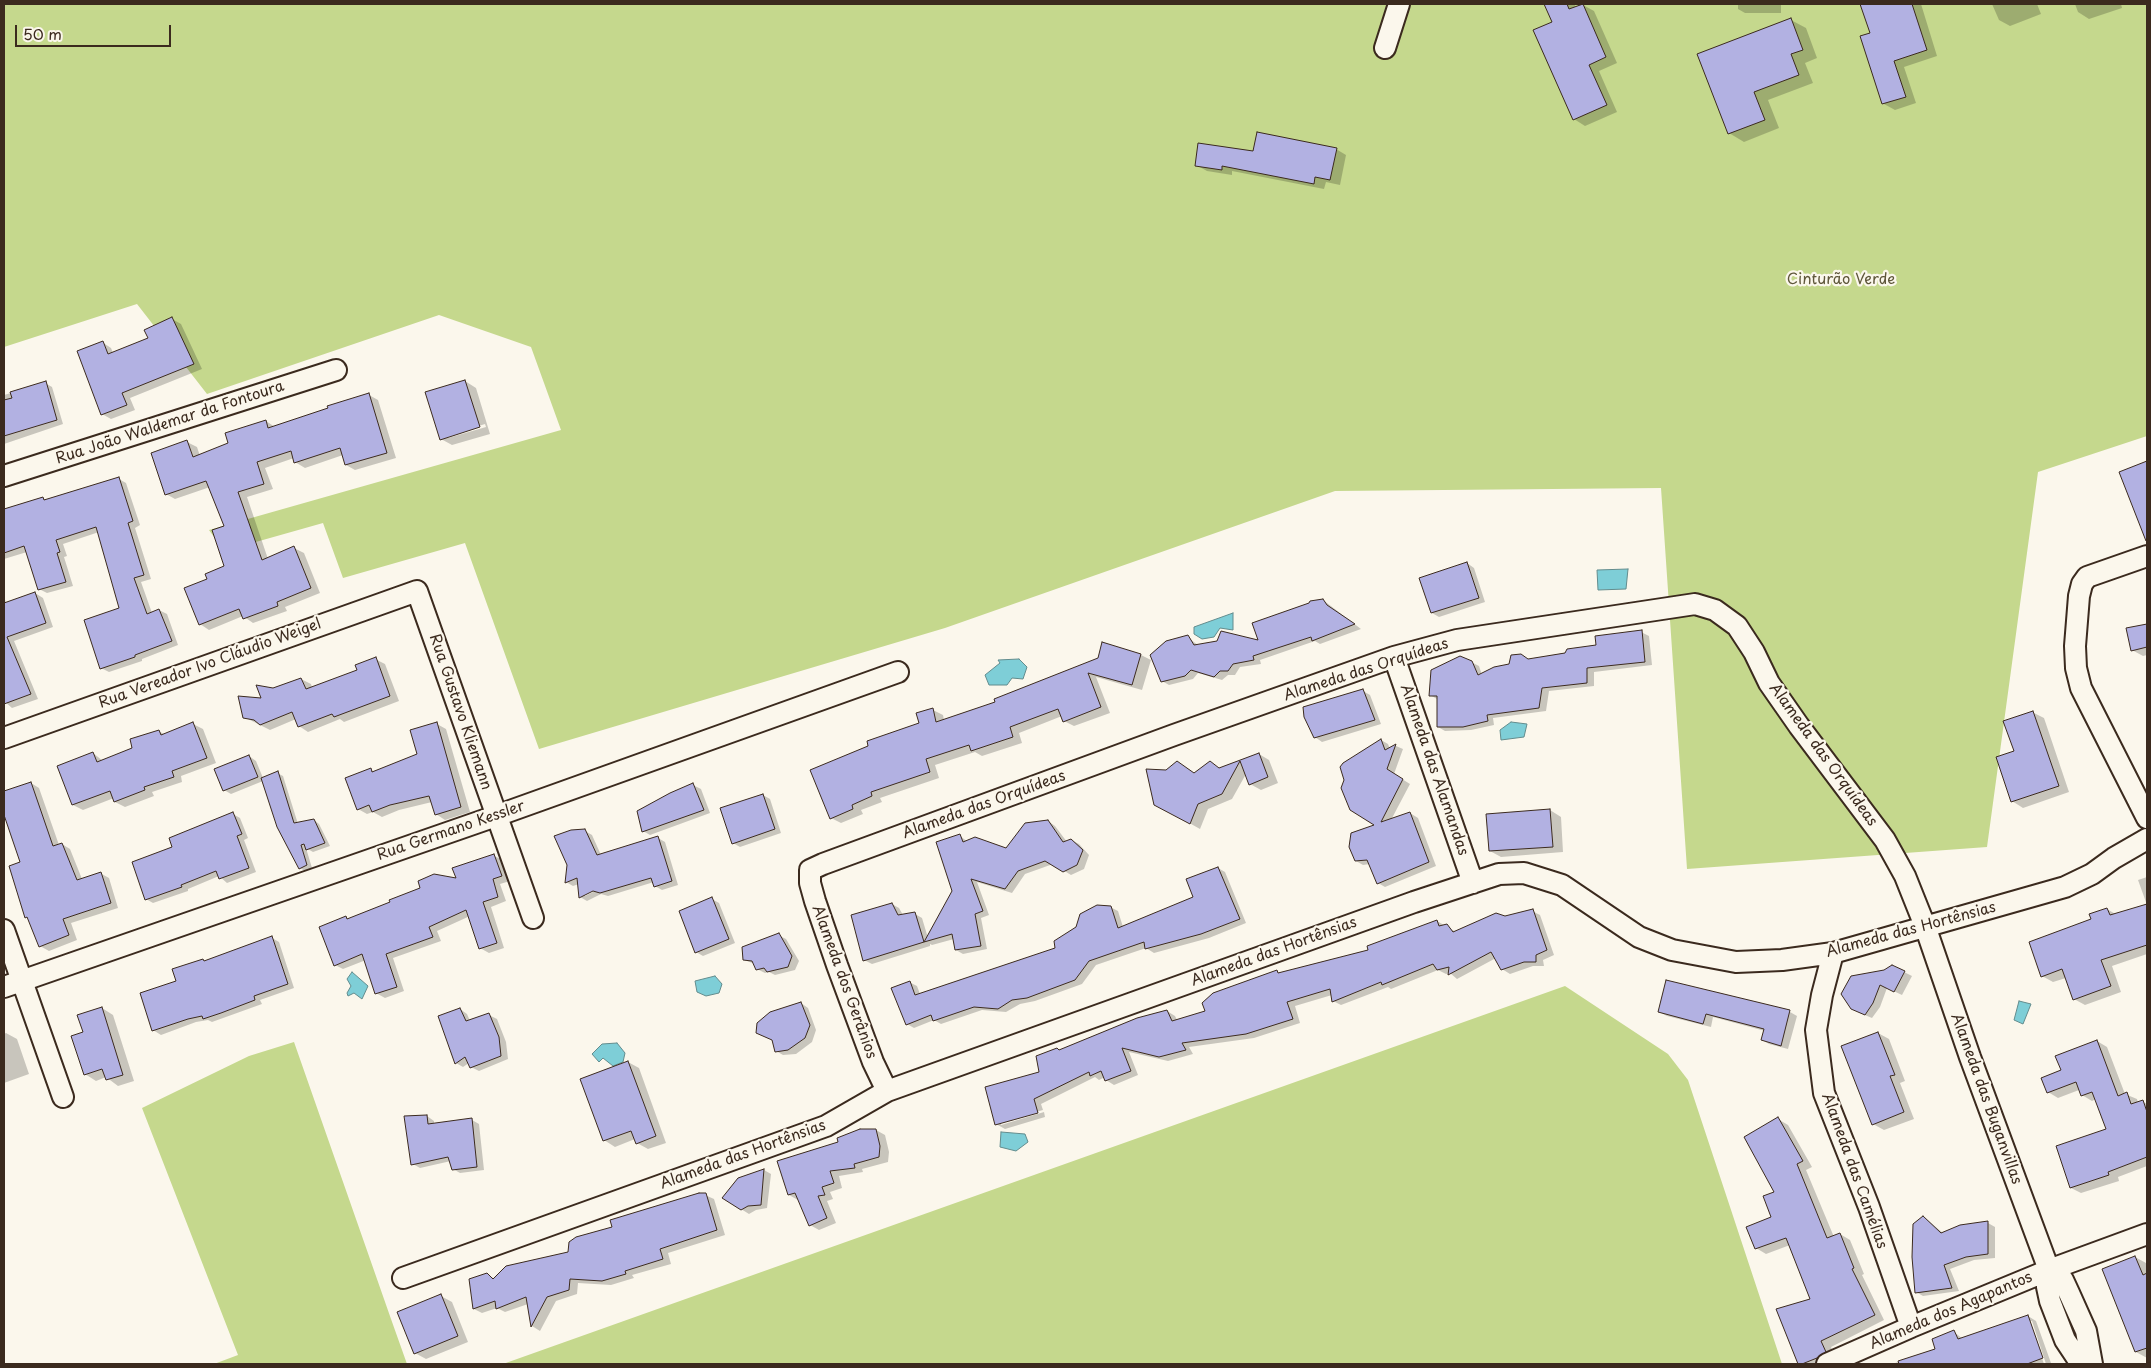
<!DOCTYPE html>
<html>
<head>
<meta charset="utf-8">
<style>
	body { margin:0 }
	#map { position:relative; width:2151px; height:1368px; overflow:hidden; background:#fbf7ec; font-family:"Playpen Sans",sans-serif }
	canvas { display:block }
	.frame { position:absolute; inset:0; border:5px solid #3b2a1e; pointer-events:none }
	.scale { position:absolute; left:15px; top:25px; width:156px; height:22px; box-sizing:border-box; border:2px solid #3b2a1e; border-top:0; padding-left:6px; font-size:15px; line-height:18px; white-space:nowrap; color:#3b2a1e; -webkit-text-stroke:4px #fbf7ec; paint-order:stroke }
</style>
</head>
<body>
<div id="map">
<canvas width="2151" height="1368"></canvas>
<div class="frame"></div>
<div class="scale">50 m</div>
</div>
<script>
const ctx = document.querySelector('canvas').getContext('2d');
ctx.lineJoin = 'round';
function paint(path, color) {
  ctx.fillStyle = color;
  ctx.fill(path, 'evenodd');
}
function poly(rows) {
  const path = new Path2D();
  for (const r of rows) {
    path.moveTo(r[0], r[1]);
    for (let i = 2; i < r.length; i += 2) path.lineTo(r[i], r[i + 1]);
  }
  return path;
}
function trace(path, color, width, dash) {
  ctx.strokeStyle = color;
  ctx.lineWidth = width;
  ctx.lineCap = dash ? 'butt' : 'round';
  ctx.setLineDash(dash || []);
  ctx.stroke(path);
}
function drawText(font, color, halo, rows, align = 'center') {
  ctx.font = font + ' "Playpen Sans",sans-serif';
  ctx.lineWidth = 4.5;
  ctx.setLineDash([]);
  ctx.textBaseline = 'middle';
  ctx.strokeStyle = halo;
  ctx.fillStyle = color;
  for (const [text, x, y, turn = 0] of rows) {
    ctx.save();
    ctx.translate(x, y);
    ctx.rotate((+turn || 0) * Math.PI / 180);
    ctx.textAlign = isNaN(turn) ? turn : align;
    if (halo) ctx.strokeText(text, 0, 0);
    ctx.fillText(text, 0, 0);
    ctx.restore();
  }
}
const green = poly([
	[4,4,2147,4,2147,436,2038,472,1987,847,1687,869,1661,488,1335,491,945,628,539,749,465,543,343,578,323,523,224,551,209,530,561,430,531,347,439,315,207,394,137,304,4,347],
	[1565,986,1668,1054,1688,1080,1782,1364,503,1364],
	[294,1042,391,1319,407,1364,214,1364,238,1355,142,1108,249,1056]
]);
const water = poly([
	[1628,569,1626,589,1598,590,1597,570,1628,569],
	[1233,613,1233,630,1220,628,1214,637,1202,639,1194,634,1194,627,1233,613],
	[1019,659,1027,667,1023,679,1012,678,1007,685,989,685,985,675,1000,663,998,660,1019,659],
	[1511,722,1527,724,1524,737,1501,740,1500,730,1511,722],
	[352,972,368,986,362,999,354,993,348,996,347,993,351,986,347,979,352,972],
	[715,976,722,984,719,993,706,996,697,992,695,981,715,976],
	[2019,1001,2031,1004,2023,1024,2014,1020,2019,1001],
	[617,1043,625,1053,623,1062,613,1066,603,1058,599,1062,592,1054,602,1044,617,1043],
	[1001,1132,1025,1134,1028,1142,1016,1151,1000,1147,1001,1132]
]);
const shadow = poly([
	[1545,4,1574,4,1576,7,1583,5,1594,11,1617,63,1599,71,1617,112,1585,126,1574,119,1553,23],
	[1738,4,1781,4,1781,13,1745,13,1738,9],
	[1862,4,1921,4,1937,56,1904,67,1916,103,1895,110,1884,104,1871,33],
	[1992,4,2037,4,2041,14,2010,26,1999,20],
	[2075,4,2121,4,2122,8,2089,19,2078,12],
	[1791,20,1806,28,1817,58,1805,63,1813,83,1768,100,1779,128,1744,142,1729,133],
	[1336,149,1346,155,1340,185,1326,182,1324,189,1232,171,1232,175,1207,171,1196,165,1254,152],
	[172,319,181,324,202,369,130,398,135,410,111,419,102,414,102,342,111,348,113,353,149,339],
	[465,381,476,388,490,434,452,445,441,439],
	[485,424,486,427,448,438,448,436],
	[45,383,52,387,63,424,4,444,4,395],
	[369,395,378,400,396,458,355,470,346,465,343,455,305,468,295,462,294,458,265,468,273,489,247,497,268,559,294,548,304,553,320,593,285,607,287,611,253,623,243,616,209,630,200,624,208,580,226,566,226,527,210,487,175,499,166,494,187,442,197,447,200,456,230,443,266,421,275,427],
	[2147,462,2147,526,2140,521,2121,472],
	[119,479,126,483,140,525,135,528,151,579,141,582,152,613,159,610,167,614,178,645,142,659,142,661,109,672,101,668,120,609,99,532,63,544,67,556,64,557,73,586,47,593,39,589,27,552,4,559,4,509,42,498,47,500],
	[1467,563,1474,568,1485,602,1439,617,1432,613],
	[35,593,43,598,53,627,14,641,38,699,12,708,4,701,4,596,6,603],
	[1323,600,1361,629,1320,644,1315,641,1260,660,1261,664,1240,667,1235,675,1228,675,1222,680,1198,673,1193,679,1169,685,1162,681,1187,637,1198,645,1260,642],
	[2147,625,2147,655,2143,656,2132,650,2128,629],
	[1641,632,1649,636,1652,665,1594,672,1594,686,1549,691,1546,711,1493,718,1494,725,1471,730,1445,731,1438,727,1437,699,1430,695,1471,662,1479,666,1482,675,1529,660,1598,646],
	[1103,644,1141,655,1151,660,1142,690,1096,677,1110,713,1074,726,1064,721,1062,716,1019,733,1022,743,982,756,975,752,935,765,939,778,880,798,882,802,861,810,863,814,841,823,831,818,933,710,943,715,944,720,997,703,1099,659],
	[375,659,385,664,399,701,344,722,340,719,308,732,299,726,296,719,270,730,244,717,273,690,301,679,311,684,312,688,358,670],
	[1363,691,1370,695,1381,724,1322,742,1315,737],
	[2032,712,2044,718,2069,792,2023,808,2012,801,2016,752],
	[193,724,203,729,216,763,181,776,182,782,152,792,154,796,125,807,115,802,114,798,83,810,73,805,59,767,93,753,103,761,134,748,159,731,165,735],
	[437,724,446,729,470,812,445,820,436,814,432,802,399,810,382,817,373,812,367,814,358,809,371,770,375,772,419,755],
	[1381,740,1388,744,1390,749,1396,746,1403,749,1394,774,1410,784,1391,820,1410,813,1418,818,1436,866,1385,887,1378,883,1370,864,1363,865,1356,861,1377,825],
	[1259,754,1269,760,1278,783,1261,790,1250,784,1246,774,1232,799,1208,809,1200,829,1166,810,1166,771,1187,768,1195,774,1220,769],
	[249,756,256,761,263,778,277,773,283,776,298,824,314,820,319,824,330,846,313,852,306,848,312,868,305,871,300,868,263,781,231,794,224,790],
	[31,783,39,788,59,845,62,844,70,849,82,879,100,873,109,878,118,908,71,923,77,940,49,951,40,946,29,919,26,917,21,863,4,811,4,793],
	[693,785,701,789,710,813,650,835,643,831],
	[763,795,770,799,781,833,740,847,733,843],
	[1550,810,1561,817,1563,852,1501,857,1490,851],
	[233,814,240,818,248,838,244,840,256,872,227,883,219,876,188,889,188,891,153,903,146,899],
	[1048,821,1055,826,1067,842,1071,840,1079,844,1089,855,1084,869,1071,875,1053,864,1025,874,1012,893,977,882,989,915,981,918,987,949,963,954,956,950,954,939,932,945,930,944,930,946,872,964,864,960,892,904,899,908,903,915,915,914,922,918,928,938,954,891,960,836,968,842,1006,850],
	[585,831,592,835,601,855,658,838,665,842,678,885,662,890,655,886,654,882,608,896,601,894,587,901,580,897,579,884,573,886,566,882],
	[599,889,585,896,585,893],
	[494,856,503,860,510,881,500,884,506,901,491,907,504,948,489,953,480,948,470,916,437,931,441,941,393,958,404,991,385,998,376,993,366,960,343,969,335,965,346,918,349,919,457,879],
	[1218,868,1225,872,1246,923,1209,938,1154,953,1146,948,1096,965,1082,984,1035,1001,1020,1004,1006,1012,982,1010,941,1024,934,1020,914,1028,907,1024,909,982,917,986,920,994,1057,949,1110,907,1118,911,1123,927,1195,897],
	[2147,877,2147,954,2112,966,2121,992,2085,1005,2074,999,2066,978,2053,982,2042,976,2092,920,2107,909,2117,915,2147,905,2138,880],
	[712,899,719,903,735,943,703,956,696,952],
	[1532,911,1540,915,1554,955,1543,960,1544,966,1533,966,1510,974,1502,969,1496,958,1457,979,1450,973,1446,974,1438,970,1391,989,1388,987,1341,1005,1333,1001,1332,995,1295,1006,1300,1023,1254,1038,1189,1047,1193,1054,1168,1061,1129,1052,1138,1075,1114,1085,1106,1080,1105,1077,1099,1080,1095,1077,1041,1104,1043,1110,1001,1122,1001,1125,1044,1112,1045,1117,1005,1129,996,1124,1060,1051,1167,1011,1175,1016,1177,1020,1207,1012,1277,972,1280,974,1370,951,1437,921,1456,932],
	[778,935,786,939,799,961,795,970,775,975,769,972,765,973,757,969,755,964,744,960],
	[272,938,279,942,294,988,260,1000,262,1004,212,1022,208,1020,196,1022,161,1035,153,1030,177,982,203,960,206,962],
	[1892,966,1912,976,1902,995,1887,988,1880,1007,1872,1018,1860,1013,1884,971],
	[1667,982,1790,1012,1797,1016,1788,1049,1769,1044,1762,1040,1765,1031,1713,1017,1711,1027,1667,1016,1659,1012],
	[801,1003,808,1008,816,1030,812,1042,796,1054,783,1055,776,1051],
	[102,1008,113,1015,134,1081,118,1086,106,1077,96,1081,85,1074,84,1033],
	[460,1009,467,1014,470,1021,489,1015,497,1019,506,1042,508,1059,479,1071,471,1067,469,1063,463,1067,456,1063],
	[6,1033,17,1039,29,1074,4,1083,4,1034],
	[1878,1033,1889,1039,1905,1081,1900,1083,1914,1119,1884,1130,1873,1124],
	[2097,1041,2107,1047,2125,1094,2137,1099,2138,1103,2143,1102,2147,1104,2147,1166,2118,1177,2119,1181,2081,1193,2071,1188,2108,1130,2096,1099,2092,1101,2082,1095,2079,1090,2058,1098,2048,1092,2062,1071],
	[628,1062,639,1068,666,1143,648,1149,637,1143,635,1139,615,1147,604,1140],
	[427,1116,434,1121,434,1125,472,1120,479,1124,484,1170,460,1173,453,1169,451,1161,420,1168,413,1164],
	[1778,1119,1788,1125,1812,1167,1806,1170,1834,1237,1840,1234,1850,1240,1864,1274,1862,1275,1884,1320,1831,1347,1835,1357,1825,1364,1799,1364,1778,1310,1812,1300,1790,1245,1766,1254,1756,1248,1773,1218,1776,1192],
	[876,1130,885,1135,889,1152,888,1162,862,1169,863,1172,839,1176,842,1188,830,1192,833,1199,827,1201,836,1223,819,1230,810,1225,798,1200,789,1195],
	[764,1170,771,1174,767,1208,756,1210,749,1214,741,1209],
	[705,1195,714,1199,725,1235,668,1253,671,1264,632,1275,634,1278,611,1285,578,1283,577,1294,556,1301,540,1331,532,1326,528,1304,505,1312,497,1308,482,1313,474,1309,486,1274,495,1279,569,1254,614,1228],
	[1924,1217,1943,1233,1960,1226,1988,1223,1995,1227,1995,1258,1974,1260,1950,1269,1959,1291,1923,1296,1916,1292],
	[2135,1257,2146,1263,2147,1266,2147,1358,2136,1352],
	[441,1296,452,1302,468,1342,426,1359,415,1353],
	[2028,1316,2036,1321,2051,1363,2046,1364,2032,1321,2029,1321,2044,1364,1892,1364,1937,1350,1954,1332,1963,1339]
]);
const building = poly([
	[1544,4,1567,4,1569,9,1583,4,1606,57,1589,65,1607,105,1573,120,1533,30,1552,22,1544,4],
	[1860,4,1912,4,1927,50,1894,61,1906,97,1882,104,1860,36,1870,33,1860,4],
	[1791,18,1803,50,1791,54,1799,75,1754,92,1765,120,1728,134,1697,54,1791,18],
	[1257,132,1337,148,1330,180,1315,177,1314,184,1222,166,1222,170,1195,166,1198,143,1253,151,1257,132],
	[172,317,194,364,122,393,127,405,101,415,77,351,103,341,108,354,148,338,144,330,172,317],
	[465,380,480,427,440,440,425,392,465,380],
	[46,381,57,420,4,436,4,400,12,398,10,392,46,381],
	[369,393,387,453,345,465,340,448,294,463,291,451,257,462,264,484,238,492,262,560,294,546,311,588,277,602,278,606,243,619,239,609,199,625,184,588,207,579,205,574,224,566,212,530,224,526,206,481,165,495,151,453,187,440,193,457,228,443,225,433,266,420,268,428,328,408,327,406,369,393],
	[2147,461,2147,541,2146,541,2119,472,2147,461],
	[119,477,133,521,128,523,144,575,134,578,147,614,159,609,172,641,135,655,135,657,100,669,84,620,119,608,96,527,56,540,60,552,57,553,66,582,38,590,24,546,4,553,4,509,43,497,44,500,119,477],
	[1467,562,1479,598,1431,613,1419,578,1467,562],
	[35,592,46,623,7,637,31,694,4,704,4,603,35,592],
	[1323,599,1327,605,1355,624,1312,641,1311,637,1253,656,1254,660,1233,664,1228,671,1220,671,1214,677,1191,670,1185,676,1161,682,1150,655,1166,641,1188,635,1194,645,1217,641,1221,631,1258,640,1252,623,1309,603,1310,601,1323,599],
	[2147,624,2147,647,2131,651,2126,628,2147,624],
	[1642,630,1645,662,1587,668,1587,683,1542,688,1539,708,1487,715,1488,721,1463,727,1437,727,1437,696,1429,696,1431,670,1460,656,1472,661,1478,675,1494,667,1509,664,1511,655,1521,654,1528,659,1565,653,1567,649,1596,645,1595,636,1642,630],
	[1102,642,1141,654,1132,685,1088,673,1101,707,1063,722,1058,709,1010,727,1013,737,971,751,969,745,926,759,930,772,871,792,872,796,852,805,853,809,830,819,810,770,868,746,867,741,919,723,916,713,933,708,936,722,995,702,994,699,1098,658,1102,642],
	[376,657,390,696,334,717,332,714,298,727,292,712,260,725,254,720,243,718,238,696,261,698,256,685,273,688,301,678,306,689,357,670,355,665,376,657],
	[1363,689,1375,720,1314,738,1304,717,1303,707,1363,689],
	[2033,711,2059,786,2011,802,1996,757,2014,751,2003,721,2033,711],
	[193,722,207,758,172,771,174,777,144,787,145,790,114,802,110,791,72,805,57,766,93,752,97,762,132,748,130,739,159,730,161,735,193,722],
	[437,722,461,807,435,815,429,796,390,805,372,812,369,805,357,810,345,778,371,768,372,772,417,754,410,730,437,722],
	[1381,739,1385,750,1396,744,1387,769,1403,779,1381,822,1410,812,1429,862,1377,884,1367,860,1355,861,1349,847,1351,833,1374,825,1350,810,1341,788,1344,780,1340,767,1343,763,1381,739],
	[1259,753,1268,777,1249,785,1240,761,1222,794,1198,804,1190,824,1154,805,1146,769,1166,770,1177,761,1194,773,1210,761,1219,768,1259,753],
	[249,755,258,777,223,791,214,769,249,755],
	[278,771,294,823,314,819,325,843,306,850,304,844,301,845,307,865,299,869,277,827,261,778,278,771],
	[31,782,53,846,62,843,77,880,101,872,111,903,63,919,69,935,39,947,27,917,25,918,9,866,20,862,4,815,4,791,31,782],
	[693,783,704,810,642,832,637,811,670,793,693,783],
	[763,794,775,829,732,844,720,808,763,794],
	[1550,809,1553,847,1489,851,1486,814,1550,809],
	[233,812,242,834,237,836,249,868,219,879,216,871,181,885,182,887,145,900,132,862,172,847,169,838,233,812],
	[1048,820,1063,842,1071,839,1083,850,1077,865,1063,872,1045,861,1018,871,1005,889,971,879,983,911,975,914,981,946,955,950,952,934,924,942,952,891,936,842,960,834,963,842,975,837,1006,848,1025,823,1048,820],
	[585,829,597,855,658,836,672,881,654,887,651,878,600,893,593,891,579,898,577,878,565,883,567,865,554,836,571,830,585,829],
	[494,854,502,876,493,879,498,897,483,902,497,943,479,949,466,910,429,927,433,937,386,954,397,987,375,994,362,954,334,966,319,927,346,916,347,919,390,902,389,900,420,888,418,881,434,874,456,878,452,868,494,854],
	[1218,867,1240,919,1201,934,1145,949,1144,942,1089,961,1075,980,1027,998,1012,1000,998,1009,974,1007,933,1021,931,1015,906,1025,891,988,910,981,915,995,1055,948,1054,941,1076,927,1080,914,1097,905,1111,906,1118,928,1193,897,1186,879,1218,867],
	[712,897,729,939,695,953,679,911,712,897],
	[892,903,898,915,915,912,924,942,863,961,851,915,892,903],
	[2147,904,2147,945,2101,960,2111,986,2073,1000,2062,969,2041,977,2029,942,2091,919,2089,914,2107,908,2110,915,2147,904],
	[1533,909,1547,950,1536,955,1536,962,1524,962,1501,970,1491,952,1448,975,1449,967,1437,970,1433,964,1382,985,1381,982,1332,1002,1330,989,1287,1002,1293,1019,1246,1034,1182,1043,1186,1050,1159,1057,1122,1048,1131,1071,1105,1081,1101,1071,1090,1076,1089,1072,1034,1099,1038,1113,995,1125,985,1087,1039,1072,1036,1056,1057,1048,1059,1050,1137,1018,1167,1010,1172,1021,1205,1011,1202,1003,1213,993,1277,970,1278,973,1368,950,1367,946,1437,920,1439,926,1447,924,1453,932,1496,913,1505,916,1533,909],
	[779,933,792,956,788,967,767,972,764,968,756,970,752,961,743,960,742,947,779,933],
	[272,936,288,984,254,996,255,1000,221,1013,203,1019,202,1016,188,1019,152,1031,140,993,176,981,172,969,203,959,204,961,272,936],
	[1892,965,1905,971,1894,992,1880,985,1873,1003,1865,1015,1851,1009,1841,994,1851,976,1884,970,1892,965],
	[1666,980,1790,1010,1781,1046,1761,1040,1764,1029,1706,1014,1703,1024,1658,1012,1666,980],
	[801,1002,810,1025,805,1038,788,1050,775,1052,772,1040,756,1033,757,1023,770,1012,801,1002],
	[102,1007,123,1075,106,1080,102,1069,84,1075,71,1036,83,1032,77,1015,102,1007],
	[460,1008,466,1021,489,1013,499,1037,501,1056,470,1068,465,1057,455,1064,438,1016,460,1008],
	[1878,1032,1895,1075,1890,1076,1904,1112,1872,1125,1841,1046,1878,1032],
	[2097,1040,2118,1096,2127,1092,2131,1104,2143,1100,2147,1112,2147,1157,2108,1172,2109,1175,2070,1188,2056,1146,2106,1129,2092,1092,2081,1096,2076,1082,2047,1093,2041,1078,2061,1070,2055,1056,2097,1040],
	[628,1061,656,1136,636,1144,631,1131,603,1141,580,1079,628,1061],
	[427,1115,428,1124,472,1118,477,1167,452,1170,448,1157,411,1165,404,1116,427,1115],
	[1778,1117,1803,1161,1797,1164,1827,1238,1840,1233,1854,1268,1852,1269,1875,1315,1821,1341,1826,1352,1817,1358,1802,1364,1798,1364,1776,1309,1810,1299,1786,1238,1755,1249,1746,1227,1771,1217,1763,1196,1774,1192,1744,1137,1778,1117],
	[860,1129,876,1129,880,1146,879,1157,854,1164,855,1168,830,1171,834,1183,822,1187,825,1195,818,1196,827,1218,809,1226,795,1193,788,1195,777,1161,838,1142,837,1138,860,1129],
	[764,1169,761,1205,748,1206,741,1210,722,1198,738,1178,764,1169],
	[699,1193,706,1193,717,1230,660,1249,663,1259,625,1271,626,1274,602,1281,570,1279,569,1290,547,1297,531,1327,526,1297,496,1309,495,1301,473,1309,469,1279,487,1273,493,1279,506,1266,568,1252,569,1242,576,1237,612,1227,610,1220,699,1193],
	[1923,1216,1941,1233,1960,1225,1988,1221,1988,1254,1966,1257,1944,1265,1952,1288,1915,1293,1912,1257,1913,1224,1923,1216],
	[2135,1256,2143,1275,2147,1273,2147,1348,2135,1352,2102,1269,2135,1256],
	[441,1294,458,1336,414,1354,397,1312,441,1294],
	[2028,1315,2043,1358,2027,1364,1899,1364,1898,1361,1935,1349,1932,1339,1954,1330,1958,1339,2028,1315]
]);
const minor = poly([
	[1385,48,1399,4],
	[4,476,336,370],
	[2147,556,2087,577,2082,584,2079,596,2075,646,2076,668,2081,688,2147,818],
	[1394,657,1473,883],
	[4,738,417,591,533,918],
	[4,930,63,1097],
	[1833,953,1822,995,1816,1030,1824,1093,1869,1207,1911,1327],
	[4,987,496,816,898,672],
	[887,1091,873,1062,837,965,815,901,810,883,810,870,823,864,1174,735,1394,657,1457,640,1695,604,1715,610,1737,626,1754,652,1769,683,1799,726,1885,840,1905,876,1925,926,1970,1057,2049,1270,2047,1287,2050,1301,2065,1340,2081,1364],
	[2049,1270,2063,1280,2069,1293,2086,1331,2092,1364],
	[403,1278,826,1126,887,1091,1414,902,1499,874,1524,873,1562,885,1639,937,1672,950,1736,962,1782,960,1833,953,2065,887,2092,874,2114,858,2147,839],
	[1827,1364,1911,1327,2049,1270,2147,1234]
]);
const parkNames = [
	["Cinturão Verde",1841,280]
];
const streetNames = [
	["Rua João Waldemar da Fontoura",170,423,-18],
	["Rua Vereador Ivo Cláudio Weigel",210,664,-20],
	["Alameda das Orquídeas",1366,670,-18],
	["Rua Gustavo Kliemann",460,712,71],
	["Alameda das Orquídeas",1823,755,54],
	["Alameda das Alamandas",1434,770,71],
	["Alameda das Orquídeas",984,805,-20],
	["Rua Germano Kessler",451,831,-19],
	["Alameda das Hortênsias",1911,930,-15],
	["Alameda das Hortênsias",1274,952,-20],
	["Alameda dos Gerânios",844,982,70],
	["Alameda das Buganvillas",1986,1099,70],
	["Alameda das Hortênsias",743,1155,-20],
	["Alameda das Camélias",1854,1171,70],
	["Alameda dos Agapantos",1951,1311,-23]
];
paint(green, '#c5d88d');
paint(water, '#7eced7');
trace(water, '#638c8d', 1);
paint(shadow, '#0003');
paint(building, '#b2b1e2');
trace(building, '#3b2a1e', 1);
trace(minor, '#3b2a1e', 24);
trace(minor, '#fbf7ec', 20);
drawText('15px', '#5e563a', '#fbf7ec', parkNames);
drawText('15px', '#3b2a1e', '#fbf7ec', streetNames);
</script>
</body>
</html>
